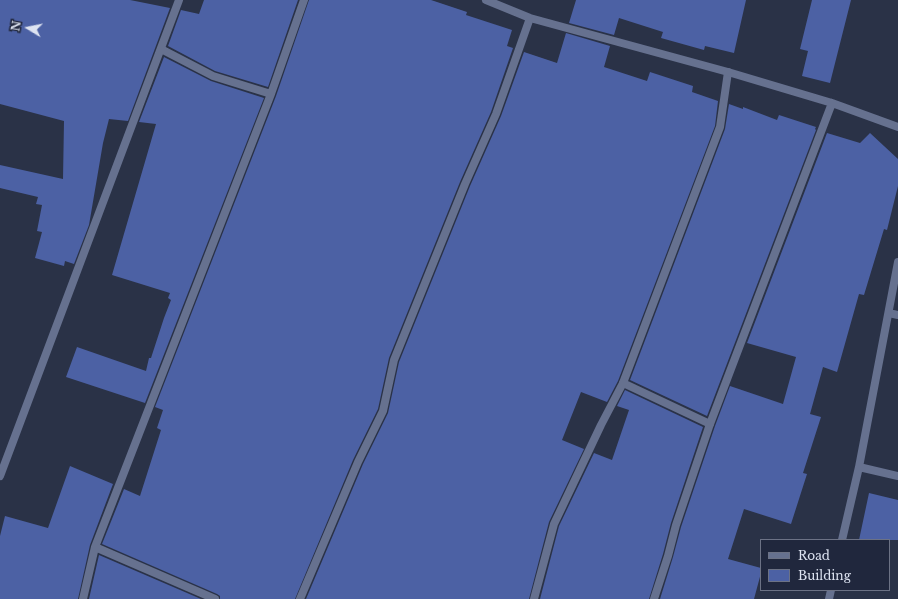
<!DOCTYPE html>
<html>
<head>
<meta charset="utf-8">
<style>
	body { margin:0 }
	#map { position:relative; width:898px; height:599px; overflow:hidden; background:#2a3247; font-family:"Libre Baskerville",serif }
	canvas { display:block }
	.legend { position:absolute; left:760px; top:539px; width:130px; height:52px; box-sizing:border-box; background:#20273d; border:1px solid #6c7285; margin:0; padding:5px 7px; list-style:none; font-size:12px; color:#dde3f1 }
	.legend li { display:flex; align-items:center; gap:8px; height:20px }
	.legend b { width:20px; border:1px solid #6c7285 }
	.north { position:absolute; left:8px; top:8px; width:40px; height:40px; -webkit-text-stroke:3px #20273d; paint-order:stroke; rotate:280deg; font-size:11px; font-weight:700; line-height:16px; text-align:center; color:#dde3f1 }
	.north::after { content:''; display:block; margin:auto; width:14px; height:18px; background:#dde3f1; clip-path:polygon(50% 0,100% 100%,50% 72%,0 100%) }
</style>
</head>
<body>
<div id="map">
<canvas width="898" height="599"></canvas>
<ul class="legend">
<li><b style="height:5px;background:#66718f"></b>Road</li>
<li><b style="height:11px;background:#4c61a4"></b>Building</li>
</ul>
<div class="north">N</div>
</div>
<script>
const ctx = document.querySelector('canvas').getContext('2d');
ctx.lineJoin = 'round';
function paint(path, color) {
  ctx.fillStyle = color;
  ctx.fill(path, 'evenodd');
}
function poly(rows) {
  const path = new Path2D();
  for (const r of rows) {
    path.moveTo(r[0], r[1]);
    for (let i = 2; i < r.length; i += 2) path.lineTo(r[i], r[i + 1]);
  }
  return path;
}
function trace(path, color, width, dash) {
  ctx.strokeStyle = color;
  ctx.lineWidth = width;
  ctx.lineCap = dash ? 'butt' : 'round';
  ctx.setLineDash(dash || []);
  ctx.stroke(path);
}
const building = poly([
	[0,0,130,0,170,8,128,121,109,119,103,143,89,225,74,264,65,261,64,266,35,258,42,232,37,231,42,205,36,204,38,197,0,188,0,165,63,179,64,121,0,104],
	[204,0,298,0,268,87,215,71,168,46,181,10,199,14],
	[309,0,431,0,467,12,466,15,512,30,507,46,513,48,491,112,460,182,389,358,378,409,353,460,295,599,220,599,220,596,217,594,102,544,124,489,140,496,161,430,157,428,163,410,155,407,276,96],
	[576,0,746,0,734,53,705,46,704,50,661,38,663,32,619,18,614,35,569,23],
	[812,0,851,0,830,83,802,76,808,51,800,49],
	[566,33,610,46,604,67,647,81,650,72,693,86,692,92,718,101,715,126,618,381,607,402,581,392,562,440,584,449,549,522,529,599,306,599,363,464,388,413,399,362,470,186,501,116,524,52,557,63],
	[164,57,211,81,264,98,145,403,66,377,77,347,146,371,149,358,151,358,164,318,171,300,168,298,170,293,112,275,156,124,139,122],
	[729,104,743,109,743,107,777,120,779,115,816,127,815,129,816,130,707,416,630,380,725,129],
	[827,133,860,143,870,133,898,159,898,186,887,230,884,229,864,295,859,294,837,372,823,367,810,414,821,417,803,473,807,474,791,524,744,509,728,559,761,568,761,573,754,599,660,599,673,557,681,527,715,426,730,386,783,404,796,357,747,343],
	[625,390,703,427,671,523,663,554,649,599,540,599,559,526,594,453,612,460,629,410,617,406],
	[70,466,113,484,90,545,78,599,0,599,0,536,5,516,48,528],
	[869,493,898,500,898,540,859,540],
	[99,555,201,599,89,599]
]);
const lane = poly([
	[710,424,623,383,720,127,728,72]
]);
const street = poly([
	[486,0,530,18,728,72,832,103,898,127],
	[161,49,213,76,271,94],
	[889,313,898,315],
	[859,467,898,476],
	[0,476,179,0],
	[842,540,859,467,898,262],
	[95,547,215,599],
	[83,599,95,547,271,94,304,0],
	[300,599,358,462,383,411,394,360,465,184,496,114,530,18],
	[534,599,554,524,601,425,623,383],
	[654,599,668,556,676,525,710,424,832,103],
	[829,599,831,590]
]);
paint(building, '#4c61a4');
trace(lane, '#66718f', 8);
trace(street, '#66718f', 8);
</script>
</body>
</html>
